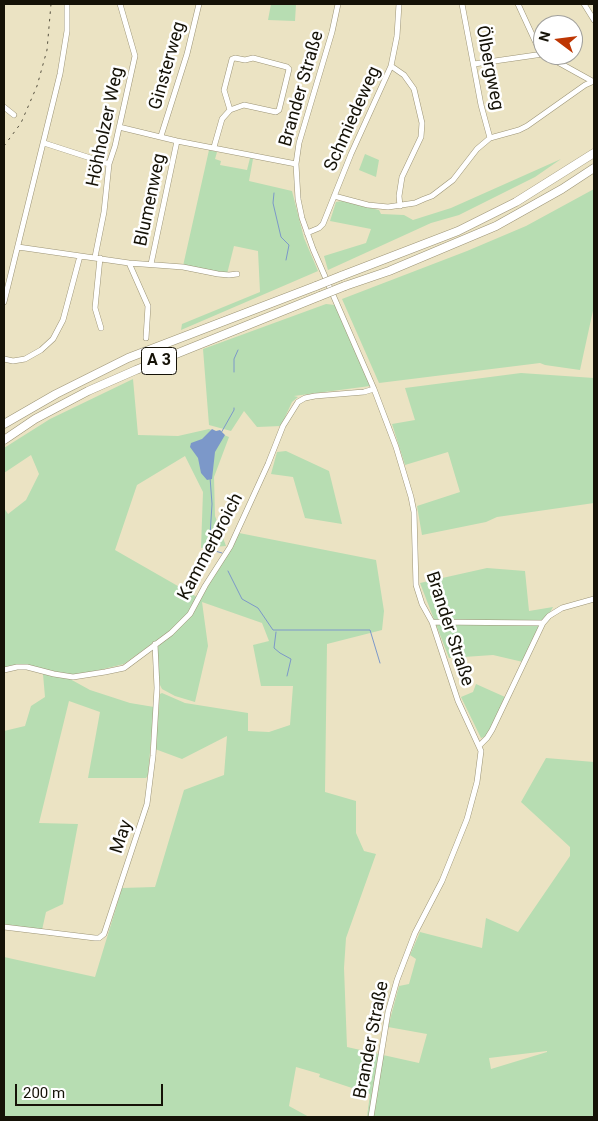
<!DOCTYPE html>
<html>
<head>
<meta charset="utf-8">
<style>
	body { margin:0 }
	#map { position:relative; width:598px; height:1121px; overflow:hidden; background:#ebe3c3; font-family:Roboto,sans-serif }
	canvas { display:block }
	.frame { position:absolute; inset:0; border:5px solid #151207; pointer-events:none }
	.north { position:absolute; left:533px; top:15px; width:50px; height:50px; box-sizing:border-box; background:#fff; border:1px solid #a1a09c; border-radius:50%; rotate:285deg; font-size:14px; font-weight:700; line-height:20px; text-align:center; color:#151207 }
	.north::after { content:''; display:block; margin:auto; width:18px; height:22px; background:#be3603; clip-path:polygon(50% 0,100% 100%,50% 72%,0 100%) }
	.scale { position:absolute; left:15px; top:1084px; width:148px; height:22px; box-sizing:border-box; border:2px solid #151207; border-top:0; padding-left:6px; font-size:15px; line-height:18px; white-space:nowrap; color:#151207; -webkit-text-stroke:4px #fff; paint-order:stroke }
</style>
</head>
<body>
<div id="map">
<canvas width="598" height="1121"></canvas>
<div class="frame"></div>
<div class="north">N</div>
<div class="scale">200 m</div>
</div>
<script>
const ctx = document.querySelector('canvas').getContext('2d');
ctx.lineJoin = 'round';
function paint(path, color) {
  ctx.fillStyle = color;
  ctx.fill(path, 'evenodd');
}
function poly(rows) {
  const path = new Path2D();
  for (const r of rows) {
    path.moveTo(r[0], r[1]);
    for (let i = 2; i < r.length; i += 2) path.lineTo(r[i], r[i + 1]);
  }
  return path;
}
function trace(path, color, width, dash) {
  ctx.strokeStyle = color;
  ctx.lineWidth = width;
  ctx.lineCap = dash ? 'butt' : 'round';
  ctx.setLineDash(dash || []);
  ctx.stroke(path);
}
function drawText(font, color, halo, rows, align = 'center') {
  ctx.font = font + ' Roboto,sans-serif';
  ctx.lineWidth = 5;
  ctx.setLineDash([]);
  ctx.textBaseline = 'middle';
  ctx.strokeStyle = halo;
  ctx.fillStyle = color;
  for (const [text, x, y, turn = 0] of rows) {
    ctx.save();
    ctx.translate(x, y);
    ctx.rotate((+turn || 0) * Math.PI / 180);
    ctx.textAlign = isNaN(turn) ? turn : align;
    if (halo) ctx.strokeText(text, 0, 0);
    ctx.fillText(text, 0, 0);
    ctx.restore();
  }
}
const green = poly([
	[271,4,296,4,295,21,268,20],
	[209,150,217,152,215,159,221,161,220,165,247,170,250,158,253,159,249,181,292,191,304,238,318,271,181,330,182,324,260,292,258,251,234,246,227,274,183,266],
	[365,154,379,160,376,177,359,170],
	[561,159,535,177,459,215,431,223,328,270,324,256,366,243,371,229,330,221,336,202,342,201,379,210,381,214,404,215,413,220,451,208],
	[594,189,594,306,580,370,545,365,540,363,379,383,342,299,467,251,526,226],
	[326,304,335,305,370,386,294,396,298,397,292,402,281,426,257,427,244,411,231,431,209,425,203,349],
	[521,373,594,378,594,503,497,517,486,522,422,535,417,506,460,492,448,452,405,465,392,424,415,420,405,388],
	[133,379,138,435,178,436,209,429,229,437,214,477,215,516,226,546,201,548,203,492,185,456,137,485,115,550,197,597,231,549,239,533,376,560,384,611,382,630,327,644,325,792,356,801,356,833,364,851,376,854,346,938,344,968,347,1047,419,1063,427,1034,388,1027,399,986,409,984,416,959,410,955,420,932,482,948,486,918,518,932,570,856,570,847,521,802,546,758,594,762,594,1117,367,1117,370,1094,319,1077,320,1074,296,1067,289,1106,309,1117,4,1117,4,957,95,977,122,888,155,887,184,790,224,775,227,736,182,759,155,749,160,694,162,693,185,703,248,713,248,731,269,732,290,725,293,686,261,686,253,645,269,641,262,623,202,602,208,646,195,702,175,696,162,689,160,685,153,643,124,664,83,674,70,675,54,672,27,665,4,667,4,508,8,514,26,500,39,474,31,455,4,473,4,448,50,419],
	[547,1051,547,1052,491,1069,489,1058],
	[286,451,329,471,342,524,305,518,293,477,271,474,277,452],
	[487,568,525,571,529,611,553,607,523,662,493,655,449,658,420,583],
	[43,674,70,679,90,690,130,703,154,707,148,775,146,778,88,778,100,712,69,701,39,823,78,824,63,904,46,912,42,930,4,925,4,731,25,726,31,706,45,697],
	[476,684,505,697,487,736,481,738,461,697,473,692]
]);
const water = poly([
	[212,429,216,431,220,430,225,435,215,452,212,479,207,480,201,473,198,458,190,447,191,443,202,439]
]);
const stream = poly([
	[274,193,273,203,281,237,289,245,286,260],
	[234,372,234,359,238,350],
	[221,433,234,410,234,408],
	[210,477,212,504,210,536,215,551,222,553],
	[228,571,242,599,258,608,273,630,370,630,380,663],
	[276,632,274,648,280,653,291,659,287,676]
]);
const minor = poly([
	[338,4,332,32,299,143,296,164,298,199,302,218,313,249,374,389,396,447,411,497,414,512,416,585,422,604,432,622,458,701,481,751,477,782,467,819,442,881,415,933,397,980,388,1012,371,1117],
	[462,4,481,105,490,138],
	[518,4,541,54],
	[584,4,594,20],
	[545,55,592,81],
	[474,64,543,54],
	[391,66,404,75,414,89,422,123,421,137,402,177,399,196,400,206],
	[4,107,14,115],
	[119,127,177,141,296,164],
	[161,136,187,54,199,4],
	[44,143,109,164],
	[214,147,222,119,230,110,224,90,232,59,235,58,245,60,253,58,287,67,289,69,279,110,276,112,244,105,230,110],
	[334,196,368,205,388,207,415,203,424,199,432,196,453,180,477,149,490,138,519,130,527,126,585,85,594,81],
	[307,233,319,228,323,224,351,154,391,66,397,36,399,4],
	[18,247,129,263,183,267,218,274,229,275,237,274],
	[95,257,104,212,109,164,115,146,135,56,120,4],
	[100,258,95,308,101,328],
	[129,263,148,306,146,338],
	[151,264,177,141],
	[4,302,60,74,67,31,67,4],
	[4,359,13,361,25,359,41,350,53,339,63,320,80,256],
	[432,622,543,623],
	[4,670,17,667,27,667,54,674,73,677,105,672,124,668,171,633,190,614,205,586,230,547,268,464,283,426,298,402,305,398,315,396,364,392,374,389],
	[479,746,487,738,492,730,543,623,549,616,562,608,594,599],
	[4,927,95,938,99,938,104,934,147,804,153,756,157,688,155,644]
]);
const highway = poly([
	[341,276,458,231,516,202,594,153],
	[345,286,389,271,496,226,562,189,594,168],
	[4,424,56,394,128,358,316,286],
	[4,440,35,419,88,391,136,370,320,296]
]);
const rail = poly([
	[4,146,21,123,37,86,47,50,51,4]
]);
const highwayBridge = poly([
	[316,286,341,276],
	[320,296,345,286]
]);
const shields = [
	[159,361,35]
];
const shieldNames = [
	["A 3",159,361]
];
const streetNames = [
	["Ginsterweg",168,66,-74],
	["Ölbergweg",489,68,79],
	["Brander Straße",302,89,-74],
	["Schmiedeweg",353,119,-66],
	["Höhholzer Weg",106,127,-78],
	["Blumenweg",151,200,-78],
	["Kammerbroich",211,547,-62],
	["Brander Straße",449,629,72],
	["May",122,837,-72],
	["Brander Straße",372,1040,-79]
];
paint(green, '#b7ddb2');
paint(water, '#7c98c9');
trace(stream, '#7c98c9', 1);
trace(minor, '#9c9476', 6);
trace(highway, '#9c9476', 9);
trace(minor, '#fff', 5);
trace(highway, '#fff', 8);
trace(rail, '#565140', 1, [2.5, 5]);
trace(highwayBridge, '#9c9476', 9, []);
trace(highwayBridge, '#fff', 8);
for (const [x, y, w] of shields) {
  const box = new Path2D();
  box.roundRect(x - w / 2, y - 13.5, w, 27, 4);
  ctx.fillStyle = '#fff';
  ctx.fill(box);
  trace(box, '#151207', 1);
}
drawText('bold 16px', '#151207', null, shieldNames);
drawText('18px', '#151207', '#fff', streetNames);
</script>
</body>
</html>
